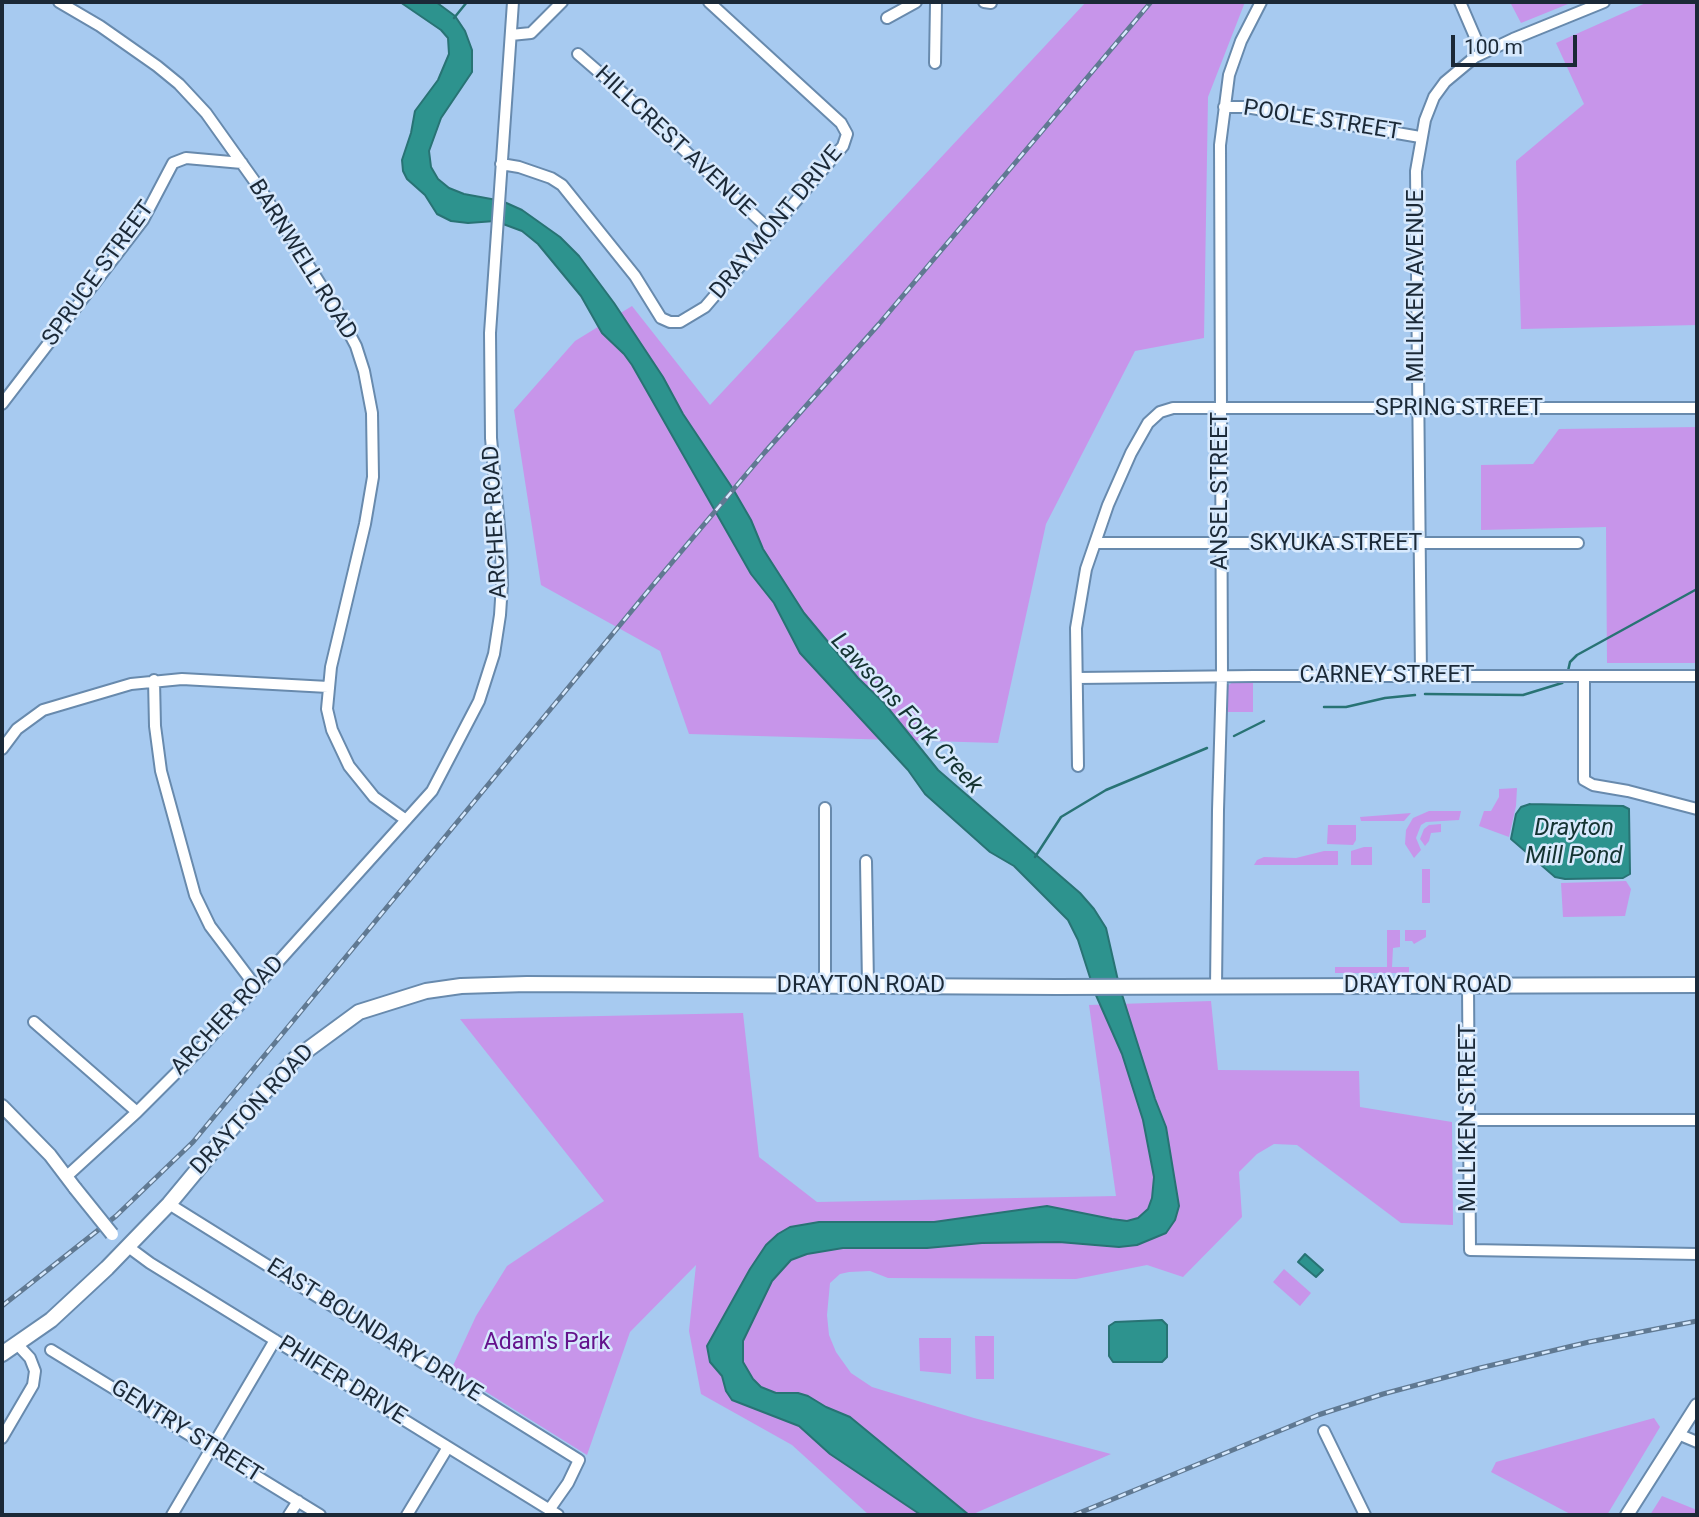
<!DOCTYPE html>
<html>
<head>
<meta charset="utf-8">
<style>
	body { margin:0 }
	#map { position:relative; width:1699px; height:1517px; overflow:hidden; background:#a7caf0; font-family:Roboto,sans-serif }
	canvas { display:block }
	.frame { position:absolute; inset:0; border:4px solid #1b2937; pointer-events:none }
	.scale { position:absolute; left:1451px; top:35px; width:126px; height:32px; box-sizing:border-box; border:4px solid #1b2937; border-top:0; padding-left:9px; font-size:21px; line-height:24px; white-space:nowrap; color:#1b2937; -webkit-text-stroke:5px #d7e9fd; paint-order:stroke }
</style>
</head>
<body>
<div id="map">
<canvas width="1699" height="1517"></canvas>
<div class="frame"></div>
<div class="scale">100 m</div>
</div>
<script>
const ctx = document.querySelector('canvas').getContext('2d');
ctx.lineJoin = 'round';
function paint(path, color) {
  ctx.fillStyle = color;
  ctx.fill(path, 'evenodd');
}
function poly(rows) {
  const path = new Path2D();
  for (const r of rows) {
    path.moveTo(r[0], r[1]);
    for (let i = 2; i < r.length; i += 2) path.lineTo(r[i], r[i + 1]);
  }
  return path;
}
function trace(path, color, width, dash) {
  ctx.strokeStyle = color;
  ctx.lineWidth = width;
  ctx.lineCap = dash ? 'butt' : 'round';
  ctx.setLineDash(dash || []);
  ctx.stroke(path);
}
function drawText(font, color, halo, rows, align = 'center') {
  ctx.font = font + ' Roboto,sans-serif';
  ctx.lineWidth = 5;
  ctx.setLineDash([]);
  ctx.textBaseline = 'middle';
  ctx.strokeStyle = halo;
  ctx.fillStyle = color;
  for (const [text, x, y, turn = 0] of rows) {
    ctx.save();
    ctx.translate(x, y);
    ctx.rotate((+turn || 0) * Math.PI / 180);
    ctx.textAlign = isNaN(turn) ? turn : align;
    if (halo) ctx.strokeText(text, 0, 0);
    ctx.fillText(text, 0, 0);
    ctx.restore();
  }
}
const green = poly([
	[1086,2,1245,2,1208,97,1204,338,1135,351,1046,524,998,743,689,734,660,651,541,585,514,410,575,341,632,306,710,405],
	[1510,2,1573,2,1521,23],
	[1648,2,1697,2,1697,325,1521,329,1516,161,1584,104,1556,43],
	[1697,427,1697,663,1607,663,1606,527,1481,530,1481,465,1533,464,1559,429],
	[1253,681,1253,712,1226,712,1226,687,1233,682],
	[1517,788,1516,806,1509,837,1479,826,1484,811,1491,811,1499,797,1499,789],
	[1429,811,1461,811,1459,820,1426,822,1421,825,1416,838,1421,850,1414,858,1405,844,1406,830,1413,818],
	[1411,813,1404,821,1361,821,1360,817],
	[1441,824,1441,832,1431,833,1429,841,1425,846,1420,839,1424,829,1429,825],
	[1328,825,1356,825,1356,840,1353,845,1327,844],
	[1364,847,1372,847,1372,865,1351,865,1351,851],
	[1324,851,1338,851,1338,865,1254,865,1257,860,1264,857,1296,858],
	[1422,869,1430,869,1430,903,1422,903],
	[1626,881,1631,889,1625,916,1563,917,1561,883],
	[1387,930,1400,930,1400,947,1393,948,1392,967,1409,967,1409,973,1335,973,1335,967,1387,967],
	[1405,930,1426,930,1426,937,1414,944,1412,941,1405,941],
	[1211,1001,1218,1070,1359,1071,1360,1107,1452,1122,1453,1225,1401,1223,1297,1145,1274,1144,1257,1154,1239,1172,1242,1217,1183,1277,1147,1265,1076,1279,888,1278,870,1271,849,1272,840,1274,830,1283,827,1315,829,1335,836,1352,851,1373,872,1387,974,1418,1111,1454,971,1515,869,1515,792,1445,701,1394,689,1331,696,1265,630,1332,587,1455,451,1370,476,1316,507,1266,604,1201,460,1019,743,1013,759,1157,817,1202,1116,1196,1089,1005],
	[1284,1269,1311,1293,1300,1306,1273,1282],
	[975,1336,994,1336,994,1379,976,1379],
	[919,1338,951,1338,951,1374,920,1371],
	[1654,1418,1660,1427,1607,1515,1572,1515,1491,1472,1496,1462],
	[1662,1496,1697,1510,1697,1515,1650,1515]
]);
const water = poly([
	[400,2,436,2,455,16,465,31,472,50,472,72,441,118,429,151,431,167,438,179,449,188,464,194,502,201,522,210,560,237,579,256,614,303,663,377,683,414,733,489,751,520,763,549,804,613,858,678,884,703,938,770,1080,893,1094,909,1106,928,1119,985,1155,1099,1166,1127,1179,1206,1175,1220,1166,1233,1137,1245,1119,1247,1059,1242,982,1243,927,1248,843,1248,807,1254,791,1260,772,1281,743,1341,743,1362,753,1379,761,1387,776,1393,798,1393,808,1396,826,1407,850,1417,969,1515,921,1515,830,1454,799,1426,732,1400,726,1391,722,1376,710,1362,707,1346,750,1269,766,1245,778,1234,790,1227,819,1222,934,1222,1047,1206,1112,1219,1127,1221,1138,1218,1148,1209,1152,1198,1154,1177,1143,1120,1122,1054,1095,993,1078,940,1068,920,1014,866,990,852,925,794,908,770,800,653,774,603,751,574,632,365,624,354,602,333,581,296,538,244,522,231,495,221,468,223,451,221,437,214,425,195,407,179,403,171,402,160,411,133,415,111,438,80,449,54,448,38,441,30,400,2],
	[1530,804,1623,806,1629,809,1630,874,1623,878,1565,879,1555,877,1511,839,1516,814,1521,807,1530,804],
	[1305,1254,1323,1270,1316,1277,1298,1262,1305,1254],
	[1162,1320,1167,1325,1167,1357,1162,1362,1113,1362,1109,1356,1109,1326,1115,1322,1162,1320]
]);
const stream = poly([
	[454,18,467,2],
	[1568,671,1570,662,1577,655,1697,589],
	[1425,694,1523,695,1562,683,1564,681],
	[1324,707,1346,707,1385,698,1415,695],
	[1234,736,1264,721],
	[1035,857,1061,817,1106,790,1207,748]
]);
const minor = poly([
	[59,2,100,26,157,66,179,84,206,113,263,193,339,314,356,346,364,371,372,413,373,477,365,524,331,667,327,709,332,730,349,766,374,797,406,820],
	[984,2,991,3],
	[1460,2,1482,53],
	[887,18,916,2],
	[511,35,531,33,562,2],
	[578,54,623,93,770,230],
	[935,63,936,3],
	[1224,107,1246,107,1420,137],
	[501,164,519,167,551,178,562,185,635,276,661,318,670,322,680,322,705,307,843,146,847,134,841,123,709,2],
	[2,404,143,220,173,163,186,158,242,163],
	[1095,543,1578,543],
	[1421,676,1416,171,1425,120,1434,97,1445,82,1475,57,1513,39,1604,2],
	[1584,676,1584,780,1593,785,1628,791,1697,809],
	[1077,678,1254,676,1697,676],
	[154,680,155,726,161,771,195,895,210,926,256,987],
	[2,749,17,729,43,710,131,684,182,679,328,687],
	[1078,766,1076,628,1086,569,1108,505,1131,453,1148,423,1160,412,1173,408,1697,408],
	[825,808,825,985],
	[866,861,868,985],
	[1216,987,1218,810,1222,676,1220,145,1229,75,1241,41,1261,2],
	[1468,987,1470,1250,1697,1254],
	[34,1022,137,1112],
	[1468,1120,1697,1120],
	[67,1176,137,1112,198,1051,432,791,479,701,494,654,500,615,502,584,501,549,491,438,490,333,513,2],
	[169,1204,579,1460,568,1483,549,1510],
	[127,1246,150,1263,558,1515],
	[51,1350,320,1515],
	[1324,1431,1365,1515],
	[1678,1434,1697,1442],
	[2,1438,33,1385,35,1371,30,1358,17,1344],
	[172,1515,275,1340],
	[289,1515,298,1501],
	[407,1515,448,1447]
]);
const tertiary = poly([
	[2,1106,50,1155,75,1188],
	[1627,1515,1697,1405]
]);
const secondary = poly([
	[2,1354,51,1320,107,1268,169,1204,237,1122,295,1059,359,1012,426,991,461,986,527,984,1057,987,1697,985]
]);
const rail = poly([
	[2,1306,116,1216,193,1142,653,585,765,452,879,324,1151,2],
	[1074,1515,1318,1415,1383,1394,1480,1368,1589,1342,1697,1321]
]);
const tertiaryBridge = poly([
	[75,1188,112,1234]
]);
const streetNames = [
	["POOLE STREET",1322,121,9],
	["HILLCREST AVENUE",674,142,43],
	["DRAYMONT DRIVE",777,223,-50],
	["BARNWELL ROAD",302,260,58],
	["SPRUCE STREET",99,274,-54],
	["MILLIKEN AVENUE",1417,286,-90],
	["SPRING STREET",1459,409],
	["ANSEL STREET",1221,491,-90],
	["ARCHER ROAD",496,522,-93],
	["SKYUKA STREET",1336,544],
	["CARNEY STREET",1387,676],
	["DRAYTON ROAD",861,986],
	["DRAYTON ROAD",1428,986],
	["ARCHER ROAD",228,1016,-47],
	["DRAYTON ROAD",253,1110,-47],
	["MILLIKEN STREET",1469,1118,-90],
	["EAST BOUNDARY DRIVE",374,1331,32],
	["PHIFER DRIVE",342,1381,32],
	["GENTRY STREET",186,1432,32]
];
const parkNames = [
	["Adam's Park",547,1343]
];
const waterNames = [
	["Lawsons Fork Creek",906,714,47],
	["Drayton",1574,829],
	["Mill Pond",1574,857]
];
paint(green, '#c795ea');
paint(water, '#2d938e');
trace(water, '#287374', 2);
trace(stream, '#287374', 2.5);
trace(minor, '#688aad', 14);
trace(tertiary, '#688aad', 16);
trace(secondary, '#688aad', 18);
trace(minor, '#fff', 10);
trace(tertiary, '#fff', 12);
trace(secondary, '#fff', 14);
trace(rail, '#607992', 5);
trace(rail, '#d7e9fd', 2.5, [8]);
trace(tertiaryBridge, '#688aad', 16, []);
trace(tertiaryBridge, '#fff', 12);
drawText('23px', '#1b2937', '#d7e9fd', streetNames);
drawText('23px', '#64138c', '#d7e9fd', parkNames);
drawText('italic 24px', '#143331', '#d7e9fd', waterNames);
</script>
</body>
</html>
